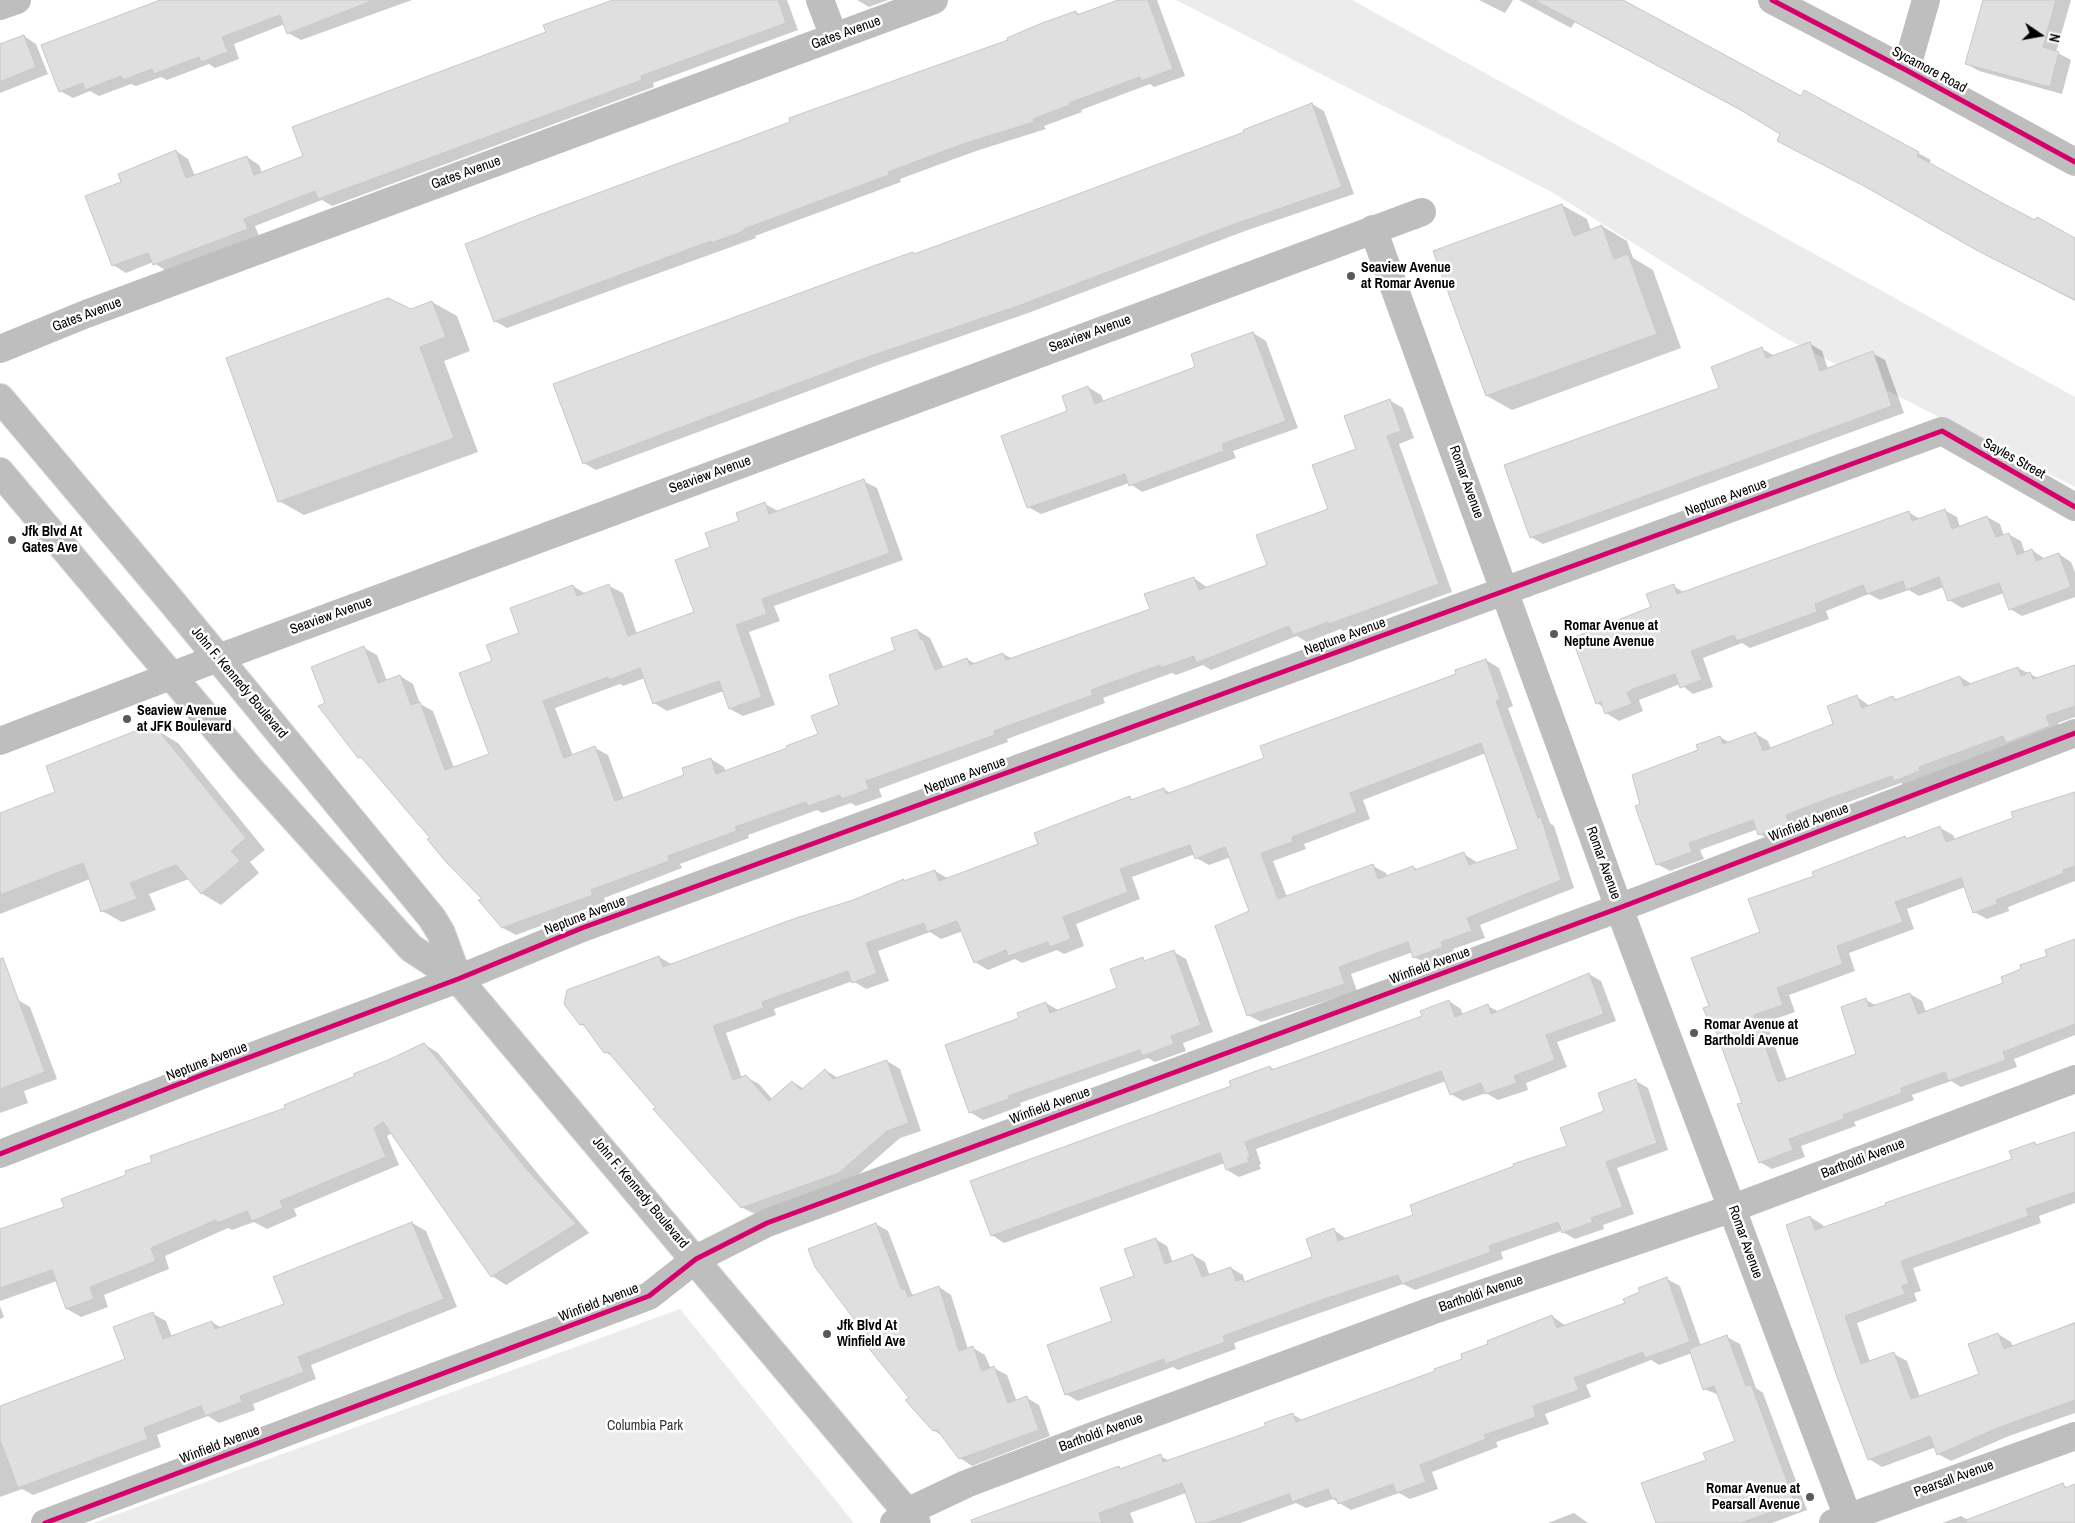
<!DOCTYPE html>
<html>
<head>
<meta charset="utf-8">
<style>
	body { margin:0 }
	#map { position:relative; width:2075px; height:1523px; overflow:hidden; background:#fff; font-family:"Archivo Narrow",sans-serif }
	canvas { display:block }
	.north { position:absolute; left:2015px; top:10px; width:50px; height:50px; -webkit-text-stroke:4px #fff; paint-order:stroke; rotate:102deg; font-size:14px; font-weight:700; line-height:20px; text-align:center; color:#000 }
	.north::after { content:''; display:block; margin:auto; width:18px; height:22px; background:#000; clip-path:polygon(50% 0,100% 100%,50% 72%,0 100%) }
</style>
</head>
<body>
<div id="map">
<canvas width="2075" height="1523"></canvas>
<div class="north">N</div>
</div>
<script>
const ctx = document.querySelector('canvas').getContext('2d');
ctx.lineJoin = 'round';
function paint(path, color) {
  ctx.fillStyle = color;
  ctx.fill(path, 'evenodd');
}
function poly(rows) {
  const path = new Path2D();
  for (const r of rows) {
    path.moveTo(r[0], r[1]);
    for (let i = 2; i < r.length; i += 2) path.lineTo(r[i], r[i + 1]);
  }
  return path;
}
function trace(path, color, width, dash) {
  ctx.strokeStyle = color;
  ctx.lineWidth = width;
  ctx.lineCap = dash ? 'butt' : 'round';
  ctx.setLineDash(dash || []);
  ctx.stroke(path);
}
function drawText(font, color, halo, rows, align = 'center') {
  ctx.font = font + ' "Archivo Narrow",sans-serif';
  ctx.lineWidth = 5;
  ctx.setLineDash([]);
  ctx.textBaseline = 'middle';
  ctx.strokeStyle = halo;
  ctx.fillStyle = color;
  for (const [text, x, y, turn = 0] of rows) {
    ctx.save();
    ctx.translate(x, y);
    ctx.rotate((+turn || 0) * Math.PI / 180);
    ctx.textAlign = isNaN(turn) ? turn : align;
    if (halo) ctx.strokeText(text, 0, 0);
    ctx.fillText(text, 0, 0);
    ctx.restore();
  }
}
const green = poly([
	[1176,0,1352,0,2075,397,2075,487,1783,337,1550,191],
	[680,1309,854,1523,93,1523]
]);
const shadow = poly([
	[161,0,412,0,301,40,288,33,285,24,234,44,239,59,215,68,209,64,167,80,161,77,136,86,131,84,99,96,90,91,73,98,60,91],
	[617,0,787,0,798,30,653,83,654,87,332,206,322,200,255,226,259,236,166,271,153,262,126,273,113,265,123,183,176,151,188,159,195,176,247,157,259,165,262,173,304,157,547,33],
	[857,0,888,0,869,7],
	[1122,0,1157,0,1185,76,1154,87,1150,84,1081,110,1082,112,1044,126,1046,129,976,151,900,179,901,182,755,236,756,238,507,328,495,321,1009,40,1076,12,1081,15],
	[1479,0,1513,0,1505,13],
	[1519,0,1621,0,1802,97,1918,153,1931,160,1929,164,2036,222,2075,239,2075,301,1992,258,1878,193,1749,114,1575,22,1571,28],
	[1985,0,2071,0,2056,52,2071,60,2062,94,1979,71,1967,64],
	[24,36,36,44,48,74,0,93,0,45],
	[1312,104,1324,111,1354,194,1245,231,1031,312,881,364,596,470,584,463,915,255,1245,133],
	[1562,205,1587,219,1591,231,1602,226,1627,241,1633,258,1653,270,1681,348,1512,410,1487,396],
	[432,302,457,316,470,351,444,361,478,452,304,515,279,501,411,310],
	[1253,333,1266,341,1298,428,1233,451,1236,458,1142,492,1129,483,1041,514,1028,507,1069,412,1088,387,1101,395,1104,402,1197,368],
	[1809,343,1822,351,1828,369,1872,353,1885,360,1904,413,1543,544,1531,537,1721,389,1762,349,1775,356],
	[1389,400,1403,408,1414,438,1399,444,1452,592,1343,631,1341,629,1307,642,1297,636,1211,670,1203,665,1176,675,1172,673,1103,698,1105,703,1007,739,1008,742,879,789,882,797,856,806,851,803,822,813,817,810,748,835,749,838,680,864,682,868,604,898,605,902,516,935,503,928,484,900,367,761,359,757,326,704,364,648,377,655,387,681,400,676,413,684,420,704,433,711,454,768,490,754,493,661,573,586,586,594,609,586,623,593,637,634,696,613,712,547,765,504,778,511,863,481,877,488,903,560,774,606,780,621,749,632,775,705,743,716,730,709,724,691,667,711,654,703,645,678,623,686,620,684,555,708,573,756,595,748,608,755,624,799,686,775,711,759,724,767,726,772,789,749,820,735,841,706,917,630,930,638,944,668,967,659,976,664,1003,654,1013,659,1151,610,1194,578,1208,588,1269,566,1330,510,1358,449],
	[1944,510,1957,517,1960,527,1987,517,2000,524,2004,536,2008,534,2021,541,2025,553,2032,550,2045,559,2059,554,2071,562,2075,572,2075,597,2022,616,2010,609,2004,593,1962,608,1949,600,1944,587,1919,596,1909,590,1880,600,1869,594,1826,611,1829,619,1750,648,1742,643,1703,658,1713,687,1693,694,1680,684,1639,700,1643,711,1619,721,1606,713,1604,708,1597,703,1653,608,1673,586,1685,593,1908,512,1920,519],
	[1486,660,1499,668,1513,706,1508,708,1550,823,1554,826,1574,888,1480,925,1485,938,1453,949,1455,954,1428,964,1414,957,1413,952,1351,974,1357,991,1261,1022,1248,1015,1251,912,1231,857,1209,865,1196,858,1195,854,1132,877,1140,899,1076,924,1084,946,1064,954,1057,950,1022,963,1015,959,988,970,975,962,963,931,941,939,930,932,878,951,889,981,866,989,853,981,774,1009,776,1015,726,1033,742,1078,746,1077,759,1084,773,1100,793,1082,804,1089,825,1070,838,1078,887,1061,900,1069,921,1131,900,1138,852,1180,755,1214,741,1207,616,1058,605,1052,587,1028,581,1024,659,957,673,965,935,871,949,879,1039,845,1130,798,1134,800,1164,789,1170,793,1266,759],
	[1486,753,1520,849,1478,863,1464,854,1418,870,1413,867,1387,877,1386,873,1373,866,1287,897,1273,861,1306,849,1304,844,1370,819,1363,800],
	[2075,665,2075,717,2058,723,2062,733,1907,787,1901,783,1835,807,1798,822,1801,831,1772,841,1759,834,1758,829,1700,850,1704,859,1670,871,1657,864,1642,805,1699,751,1720,737,1730,743,1756,734,1768,741,1771,749,1835,725,1857,697,1870,706,1893,698,1898,700,1960,677,1972,684,2018,668,2038,678],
	[158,731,178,743,265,850,250,862,259,873,221,905,201,893,189,879,149,894,156,910,122,922,102,911,90,879,0,914,0,815,57,792],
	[2075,793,2075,881,2008,907,2009,911,1987,919,1974,912,1965,887,1907,909,1914,929,1849,953,1855,971,1789,995,1795,1012,1766,1022,1787,1080,1858,1055,1866,1000,1877,1006,1910,994,1922,1001,1926,1012,2005,984,2023,970,2075,941,2075,1035,2014,1059,2017,1067,1961,1087,1951,1081,1912,1095,1914,1100,1854,1122,1856,1126,1801,1146,1805,1157,1772,1169,1760,1162,1743,1104,1718,1032,1713,1030,1711,1007,1762,932,1815,877,1905,838,1908,839,1940,828,1953,835,1955,840,2015,819,2013,813],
	[1174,952,1186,959,1213,1032,1183,1043,1186,1051,1155,1062,1148,1058,1020,1103,1021,1106,983,1120,970,1112,1021,1019,1046,1003,1058,1010,1119,989,1142,959,1147,962],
	[1589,974,1601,981,1616,1021,1557,1042,1567,1067,1526,1083,1528,1090,1498,1100,1486,1093,1463,1101,1451,1094,1446,1081,1256,1149,1261,1164,1259,1165,1261,1169,1239,1177,1227,1170,1225,1163,1004,1243,992,1235,1232,1086,1270,1067,1275,1070,1423,1017,1449,1001,1461,1009,1463,1015,1488,1006,1499,1012],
	[18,1000,30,1007,57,1079,24,1091,28,1103,0,1113,0,1007],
	[424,1044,438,1053,544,1181,589,1233,506,1285,492,1276,392,1133,387,1136,399,1165,294,1209,297,1216,267,1229,254,1222,232,1230,228,1228,165,1256,169,1269,104,1295,108,1307,81,1317,67,1309,57,1281,0,1301,0,1228,3,1230,65,1208,154,1162,287,1109],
	[1636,1081,1648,1088,1668,1150,1617,1168,1634,1214,1603,1225,1604,1229,1575,1239,1561,1231,1501,1252,1503,1259,1415,1290,1403,1284,1234,1343,1236,1349,1178,1370,1173,1367,1078,1401,1066,1394,1113,1322,1155,1239,1167,1246,1173,1263,1193,1255,1205,1262,1210,1276,1231,1268,1243,1275,1245,1283,1314,1258,1334,1230,1347,1239,1415,1216,1568,1146],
	[2075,1133,2075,1203,2039,1216,2041,1223,1913,1268,1921,1291,1914,1293,1917,1301,1857,1323,1870,1362,1894,1354,1907,1361,1920,1397,1980,1374,1998,1334,2011,1342,2013,1347,2075,1322,2075,1413,2009,1436,1951,1461,1938,1454,1936,1447,1882,1467,1869,1459,1810,1217,1823,1225,1824,1228,2013,1160,2035,1143,2039,1146],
	[412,1223,426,1231,457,1307,311,1365,316,1379,253,1404,255,1410,219,1423,208,1416,157,1435,161,1447,33,1495,22,1489,0,1497,0,1408,127,1360,153,1314,166,1321,172,1337,212,1322,222,1328,286,1304],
	[876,1224,888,1231,912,1294,916,1296,939,1287,951,1295,968,1349,973,1348,985,1355,991,1369,994,1368,1007,1375,1017,1402,1027,1398,1039,1405,1050,1436,972,1466,960,1458,943,1436,933,1430,870,1338],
	[1667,1279,1680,1286,1701,1346,1727,1337,1740,1344,1756,1388,1763,1393,1807,1510,1772,1523,1657,1523,1707,1460,1736,1442,1719,1395,1704,1389,1692,1353,1659,1365,1651,1360,1586,1385,1591,1397,1545,1414,1549,1424,1496,1442,1498,1447,1432,1472,1438,1489,1410,1499,1399,1493,1351,1510,1333,1499,1306,1508,1296,1503,1240,1523,1197,1523,1186,1493,1130,1513,1134,1523,1007,1523,1119,1467,1122,1469,1160,1456,1170,1461,1267,1427,1292,1414,1304,1421,1436,1372,1552,1316,1566,1326,1626,1304],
	[0,1306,4,1317,0,1319],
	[2063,1485,2068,1488,2075,1485,2075,1523,1942,1523,1961,1516,1968,1520],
	[1574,1513,1588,1523,1548,1523]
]);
const building = poly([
	[160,0,369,0,369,2,287,34,280,15,222,37,228,52,201,62,199,57,154,74,152,69,123,80,121,76,85,90,83,83,59,92,41,45,160,0],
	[613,0,778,0,786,23,641,76,642,80,318,199,315,191,244,219,248,229,153,265,148,253,112,266,85,196,121,182,118,174,176,150,186,178,247,156,254,175,303,156,292,127,546,32,543,25,613,0],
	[1118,0,1148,0,1173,69,1141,81,1140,77,1069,103,1070,105,1033,119,1034,122,963,144,888,172,889,175,744,229,744,231,711,243,711,241,494,322,465,244,536,216,790,122,789,118,1008,40,1007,38,1042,23,1076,11,1077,15,1118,0],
	[1534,0,1623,0,1801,96,1804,90,1919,152,1917,156,2004,204,2035,220,2037,217,2075,238,2075,300,1978,251,1864,186,1777,141,1780,134,1739,109,1534,0],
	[1983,0,2056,0,2043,47,2059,52,2050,87,1965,64,1983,0],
	[24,35,36,67,0,82,0,44,24,35],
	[1312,103,1342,187,1232,225,1018,306,868,357,583,464,553,384,876,265,913,252,914,254,1062,200,1244,132,1243,130,1312,103],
	[1562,204,1574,236,1602,225,1614,259,1628,254,1657,334,1486,396,1433,251,1562,204],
	[388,298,411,309,432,301,446,337,420,347,454,438,278,502,226,358,388,298],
	[1253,332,1286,421,1222,444,1224,451,1129,486,1125,474,1027,508,1001,436,1067,411,1062,396,1088,386,1095,404,1195,367,1191,354,1253,332],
	[1810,342,1820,371,1873,351,1892,406,1530,538,1504,465,1719,388,1711,367,1762,347,1766,358,1810,342],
	[1390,399,1401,431,1387,436,1439,584,1329,624,1328,622,1293,635,1289,626,1196,663,1194,656,1161,668,1160,665,1091,690,1093,695,994,731,995,735,866,781,869,789,842,799,840,795,808,806,806,802,735,827,737,831,668,856,669,861,591,890,593,895,502,928,478,900,482,899,445,861,427,839,430,838,361,757,358,758,318,706,325,703,311,667,364,646,378,683,400,675,411,705,420,702,445,770,489,754,459,673,492,661,486,645,519,633,510,608,573,585,577,596,609,584,628,636,694,612,675,560,710,547,705,533,739,521,736,513,765,502,769,514,864,479,890,553,762,599,767,614,736,625,762,697,729,709,719,681,653,704,640,668,609,680,608,677,543,701,564,758,595,746,615,801,684,775,682,768,711,758,716,774,787,748,786,746,818,734,811,716,839,705,829,675,895,650,891,638,917,629,921,640,923,639,935,670,967,658,970,665,1003,653,1006,660,1150,609,1144,594,1194,577,1199,590,1267,565,1256,535,1328,509,1312,465,1356,449,1344,416,1390,399],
	[1945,509,1952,529,1987,516,1996,537,2009,533,2017,555,2032,549,2036,561,2059,553,2071,587,2009,610,1999,583,1948,601,1939,577,1906,590,1903,581,1867,594,1863,585,1815,604,1817,612,1737,641,1734,635,1691,651,1702,680,1680,688,1675,674,1633,689,1627,693,1632,704,1605,714,1601,702,1596,704,1572,638,1651,607,1646,594,1674,584,1677,594,1909,511,1912,521,1945,509],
	[1486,659,1500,699,1496,701,1538,818,1541,817,1561,880,1467,918,1472,931,1441,942,1443,947,1413,958,1408,942,1339,967,1345,984,1247,1016,1215,926,1249,911,1225,847,1195,859,1190,845,1120,869,1128,892,1063,917,1071,939,1050,947,1048,942,1008,956,1006,950,974,963,957,921,927,932,924,923,866,943,877,973,852,983,848,971,762,1002,764,1008,713,1026,733,1080,746,1075,769,1101,792,1081,801,1090,825,1069,833,1079,887,1060,909,1123,887,1131,839,1173,741,1208,653,1109,656,1108,608,1052,604,1053,583,1024,580,1025,564,1004,567,990,659,956,663,967,796,918,853,900,904,879,904,881,935,870,939,881,1038,844,1034,833,1130,796,1131,800,1164,788,1166,794,1264,758,1260,746,1456,674,1455,670,1486,659],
	[1481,743,1518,849,1469,865,1464,852,1415,870,1413,866,1378,879,1373,864,1278,899,1261,853,1293,842,1292,837,1357,812,1350,793,1481,743],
	[2075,665,2075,706,2046,716,2050,726,2006,743,2003,736,1919,767,1920,771,1894,781,1892,776,1822,801,1786,815,1789,824,1758,835,1753,820,1689,843,1692,852,1656,865,1635,806,1640,804,1632,775,1698,750,1696,745,1720,736,1723,744,1756,732,1763,751,1833,724,1827,706,1857,695,1862,708,1893,696,1895,700,1960,676,1964,686,2018,667,2021,676,2030,672,2033,679,2075,665],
	[148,726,158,730,246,838,231,851,240,861,201,894,176,865,130,883,137,899,101,912,83,863,0,895,0,813,55,792,46,766,148,726],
	[2075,792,2075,866,2063,870,2064,873,1996,900,1998,904,1973,913,1961,878,1895,902,1903,922,1837,946,1843,964,1777,988,1783,1005,1754,1015,1778,1082,1856,1054,1841,1007,1866,998,1869,1007,1910,993,1918,1014,2003,983,2001,977,2021,969,2020,965,2047,956,2045,950,2075,939,2075,1024,2003,1052,2006,1060,1948,1081,1945,1072,1901,1088,1902,1093,1843,1115,1844,1119,1789,1139,1793,1150,1759,1163,1737,1104,1742,1103,1715,1029,1712,1030,1703,1008,1709,1006,1691,958,1760,932,1748,899,1814,876,1812,872,1905,836,1906,839,1940,826,1946,842,2013,818,2011,812,2075,792],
	[1174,950,1201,1025,1171,1036,1174,1044,1142,1056,1140,1050,1008,1096,1009,1099,969,1113,945,1045,1019,1018,1017,1013,1046,1002,1050,1013,1117,988,1110,969,1143,957,1144,961,1174,950],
	[3,958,45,1072,0,1089,0,959,3,958],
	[1589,973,1604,1014,1546,1035,1555,1060,1514,1076,1517,1083,1485,1094,1481,1083,1450,1095,1441,1071,1245,1142,1250,1156,1247,1158,1249,1162,1226,1170,1220,1153,991,1236,970,1181,1231,1086,1229,1081,1270,1066,1271,1070,1286,1065,1422,1016,1420,1011,1449,1000,1455,1017,1488,1004,1491,1014,1589,973],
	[424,1043,529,1172,576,1224,491,1277,383,1122,374,1128,386,1157,280,1201,283,1208,252,1221,247,1211,217,1223,216,1220,151,1248,156,1261,90,1287,94,1299,66,1309,52,1270,0,1288,0,1229,64,1207,61,1199,126,1175,125,1171,152,1162,150,1156,285,1108,284,1105,355,1076,353,1074,388,1060,424,1043],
	[1636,1079,1657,1143,1606,1162,1623,1207,1591,1218,1593,1222,1562,1233,1558,1222,1489,1246,1491,1252,1402,1284,1398,1275,1327,1298,1223,1336,1225,1342,1165,1364,1164,1359,1065,1395,1047,1345,1112,1321,1100,1288,1134,1276,1124,1249,1156,1238,1165,1264,1193,1254,1202,1277,1231,1267,1236,1281,1243,1279,1244,1282,1312,1257,1306,1239,1334,1228,1338,1241,1413,1215,1410,1205,1514,1166,1513,1164,1567,1146,1560,1128,1604,1111,1598,1093,1636,1079],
	[2075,1132,2075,1192,2026,1209,2029,1216,1901,1261,1909,1284,1902,1286,1905,1294,1845,1316,1861,1364,1894,1352,1911,1399,1979,1374,1968,1344,1998,1333,2004,1349,2075,1323,2075,1400,1995,1429,1937,1455,1930,1436,1868,1460,1836,1374,1786,1225,1810,1216,1815,1230,1886,1205,1885,1203,2012,1159,2009,1151,2035,1142,2036,1145,2075,1132],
	[412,1222,444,1299,298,1357,304,1372,240,1396,242,1402,205,1416,201,1406,144,1428,148,1439,18,1488,0,1440,0,1406,125,1359,113,1327,153,1312,163,1339,212,1321,215,1329,284,1304,273,1277,412,1222],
	[876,1223,902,1290,905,1288,908,1297,939,1286,959,1351,973,1346,982,1371,994,1366,1008,1403,1027,1396,1039,1430,959,1459,937,1430,933,1431,905,1400,909,1398,862,1340,868,1338,815,1267,808,1249,876,1223],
	[1667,1277,1690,1342,1645,1358,1643,1352,1574,1378,1579,1390,1533,1406,1536,1417,1484,1435,1486,1439,1420,1465,1426,1482,1396,1493,1393,1484,1338,1504,1336,1498,1332,1499,1328,1489,1292,1502,1289,1494,1207,1523,1196,1523,1182,1483,1099,1513,1102,1523,972,1523,971,1520,1119,1466,1120,1469,1161,1454,1163,1462,1266,1426,1264,1423,1293,1413,1296,1422,1435,1371,1434,1369,1462,1359,1461,1354,1488,1344,1487,1341,1552,1315,1557,1328,1625,1303,1623,1299,1640,1292,1638,1288,1667,1277],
	[1727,1335,1746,1386,1751,1384,1795,1503,1741,1523,1656,1523,1641,1483,1706,1460,1703,1453,1735,1441,1714,1386,1703,1390,1689,1349,1727,1335],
	[2063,1483,2065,1488,2075,1484,2075,1523,1967,1523,1966,1520,2063,1483]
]);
const street = poly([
	[820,0,834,37],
	[1772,0,1906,70,2075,162],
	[0,6,17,0],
	[1906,70,1926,0],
	[1373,229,1619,908,1850,1523],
	[0,349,86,314,934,0],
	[0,741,218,658,1422,212],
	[0,1154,202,1075,458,979,582,928,1942,431,2075,507],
	[45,1523,649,1296,696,1259,767,1223,1619,908,2075,733],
	[894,1523,907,1512,966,1484,1087,1438,1431,1311,1733,1208,2075,1079],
	[1833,1523,2075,1436]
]);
const primary = poly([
	[0,398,172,602,432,918,441,933,458,979],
	[0,472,249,768,411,948,458,979,916,1523]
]);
const cycleway = poly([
	[1772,0,1906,70,2075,162],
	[0,1154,202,1075,458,979,582,928,1942,431,2075,507],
	[45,1523,649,1296,696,1259,767,1223,1619,908,2075,733]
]);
const markers = [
	[1351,276,5,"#595959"],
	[12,540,5,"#595959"],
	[1554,634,5,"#595959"],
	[127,719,5,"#595959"],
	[1694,1033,5,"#595959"],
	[827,1334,5,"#595959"],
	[1810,1497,5,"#595959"]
];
const streetNames = [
	["Gates Avenue",846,33,-20],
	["Sycamore Road",1929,70,28],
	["Gates Avenue",466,173,-20],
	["Gates Avenue",87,315,-21],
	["Seaview Avenue",1090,334,-20],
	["Sayles Street",2014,459,29],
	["Seaview Avenue",710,475,-20],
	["Romar Avenue",1466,482,70],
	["Neptune Avenue",1726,498,-20],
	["Seaview Avenue",331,616,-20],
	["Neptune Avenue",1345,637,-20],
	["John F. Kennedy Boulevard",239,683,50],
	["Neptune Avenue",965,776,-20],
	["Winfield Avenue",1809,823,-21],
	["Romar Avenue",1603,863,70],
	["Neptune Avenue",585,916,-21],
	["Winfield Avenue",1430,966,-20],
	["Neptune Avenue",207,1062,-21],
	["Winfield Avenue",1050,1106,-20],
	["Bartholdi Avenue",1863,1159,-21],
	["John F. Kennedy Boulevard",640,1193,50],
	["Romar Avenue",1745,1242,70],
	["Bartholdi Avenue",1481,1294,-19],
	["Winfield Avenue",599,1303,-21],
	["Bartholdi Avenue",1101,1433,-20],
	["Winfield Avenue",220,1445,-21],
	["Pearsall Avenue",1954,1479,-20]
];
const poiNames = [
	["Seaview Avenue",1361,268],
	["at Romar Avenue",1361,284],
	["Jfk Blvd At",22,532],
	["Gates Ave",22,548],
	["Romar Avenue at",1564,626],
	["Neptune Avenue",1564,642],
	["Seaview Avenue",137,711],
	["at JFK Boulevard",137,727],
	["Romar Avenue at",1704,1025],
	["Bartholdi Avenue",1704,1041],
	["Jfk Blvd At",837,1326],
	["Winfield Ave",837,1342],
	["Romar Avenue at",1800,1489,"right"],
	["Pearsall Avenue",1800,1505,"right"]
];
const parkNames = [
	["Columbia Park",645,1426]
];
paint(green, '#ececec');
paint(shadow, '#0003');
paint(building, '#dfdfdf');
trace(building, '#c7c7c7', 1);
trace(primary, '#dbdbdb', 30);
trace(street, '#bebebe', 28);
trace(primary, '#bebebe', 28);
trace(cycleway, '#d6006c', 5);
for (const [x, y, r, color] of markers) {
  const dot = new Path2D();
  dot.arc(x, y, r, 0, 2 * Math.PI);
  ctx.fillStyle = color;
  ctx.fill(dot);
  trace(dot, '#fff', 2);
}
drawText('14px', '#000', '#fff', streetNames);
drawText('bold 14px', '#000', '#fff', poiNames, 'left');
drawText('14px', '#333', '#fff', parkNames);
</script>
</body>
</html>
